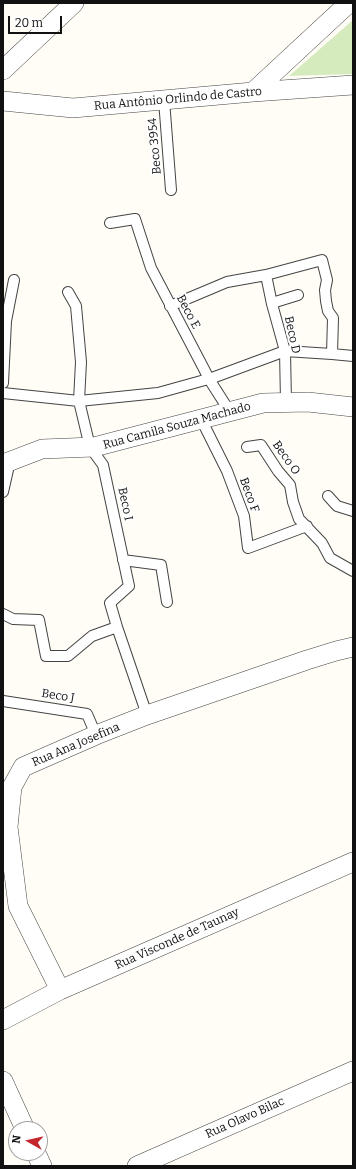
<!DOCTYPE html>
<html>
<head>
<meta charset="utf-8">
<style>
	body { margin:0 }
	#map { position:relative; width:356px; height:1169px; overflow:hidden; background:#fffdf5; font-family:Bitter,serif }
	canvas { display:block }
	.frame { position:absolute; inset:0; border:4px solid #111; pointer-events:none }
	.north { position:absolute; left:8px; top:1121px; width:40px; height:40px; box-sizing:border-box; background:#fff; border:1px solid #a0a0a0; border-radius:50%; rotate:278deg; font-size:11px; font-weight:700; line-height:16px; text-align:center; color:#111 }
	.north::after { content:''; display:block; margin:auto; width:14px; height:18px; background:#c4262e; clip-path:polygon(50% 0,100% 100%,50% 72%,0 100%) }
	.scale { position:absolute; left:8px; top:16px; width:54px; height:18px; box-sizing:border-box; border:2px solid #111; border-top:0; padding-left:5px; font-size:12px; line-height:14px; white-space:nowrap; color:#111; -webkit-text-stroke:3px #fff; paint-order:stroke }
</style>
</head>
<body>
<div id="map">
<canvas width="356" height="1169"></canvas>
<div class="frame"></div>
<div class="north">N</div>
<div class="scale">20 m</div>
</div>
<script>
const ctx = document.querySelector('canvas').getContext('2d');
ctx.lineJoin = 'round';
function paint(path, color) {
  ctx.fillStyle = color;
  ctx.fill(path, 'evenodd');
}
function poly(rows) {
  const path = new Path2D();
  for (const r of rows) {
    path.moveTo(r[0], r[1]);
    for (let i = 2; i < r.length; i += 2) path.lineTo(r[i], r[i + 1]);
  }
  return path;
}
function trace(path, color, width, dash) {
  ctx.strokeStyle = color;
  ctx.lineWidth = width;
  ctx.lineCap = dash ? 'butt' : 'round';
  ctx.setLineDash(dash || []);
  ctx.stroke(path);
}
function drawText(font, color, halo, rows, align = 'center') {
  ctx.font = font + ' Bitter,serif';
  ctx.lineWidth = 4;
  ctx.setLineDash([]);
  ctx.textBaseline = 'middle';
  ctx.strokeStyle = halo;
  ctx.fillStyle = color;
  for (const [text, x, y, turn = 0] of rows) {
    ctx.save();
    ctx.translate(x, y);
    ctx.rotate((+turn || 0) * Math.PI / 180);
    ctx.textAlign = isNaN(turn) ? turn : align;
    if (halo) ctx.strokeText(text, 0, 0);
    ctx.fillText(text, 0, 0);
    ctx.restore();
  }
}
const green = poly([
	[353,20,353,74,289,76]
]);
const lane = poly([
	[164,100,171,190],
	[110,223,135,219,151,268,204,369,209,379,230,412],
	[266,275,272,304,285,351,286,402],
	[68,292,76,306,81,362,79,401,90,447,103,465,129,586,110,603,117,627,147,715],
	[272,303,298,295],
	[170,306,227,282,266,275,322,260,327,280,325,290,326,301,328,311,333,318,332,354],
	[3,383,6,321,14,280],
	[3,393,79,401,158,393,212,378,285,351,332,354,353,356],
	[201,419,227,471,244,516,248,548,307,526],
	[247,447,261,445,278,471,290,485,293,502,299,519,322,543,330,558,353,571],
	[3,492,10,461],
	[328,496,337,506,353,511],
	[123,560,161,565,167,602],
	[3,614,13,619,39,620,46,656,68,656,92,636,117,627],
	[3,701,87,714,96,735]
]);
const street = poly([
	[3,70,74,3],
	[253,92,349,3],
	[3,101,73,108,253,92,353,85],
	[3,464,42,449,94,447,263,403,308,402,353,407],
	[60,990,18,906,8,827,12,787,23,767,96,735,147,715,307,660,336,651,353,647],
	[3,1020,60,990,353,862],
	[3,1081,25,1129],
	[36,1153,42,1166],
	[137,1166,353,1071]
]);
const streetNames = [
	["Rua Antônio Orlindo de Castro",178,99,-5],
	["Beco 3954",155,146,-95],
	["Beco E",188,312,62],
	["Beco D",292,335,78],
	["Rua Camila Souza Machado",177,426,-15],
	["Beco O",286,458,55],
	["Beco F",249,495,70],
	["Beco I",125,504,78],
	["Beco J",58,696,9],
	["Rua Ana Josefina",76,745,-23],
	["Rua Visconde de Taunay",177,939,-24],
	["Rua Olavo Bilac",245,1118,-24]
];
paint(green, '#d5ebbd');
trace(lane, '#444', 12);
trace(street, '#444', 20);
trace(lane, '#fff', 10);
trace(street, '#fff', 19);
drawText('12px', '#111', '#fff', streetNames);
</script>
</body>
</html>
